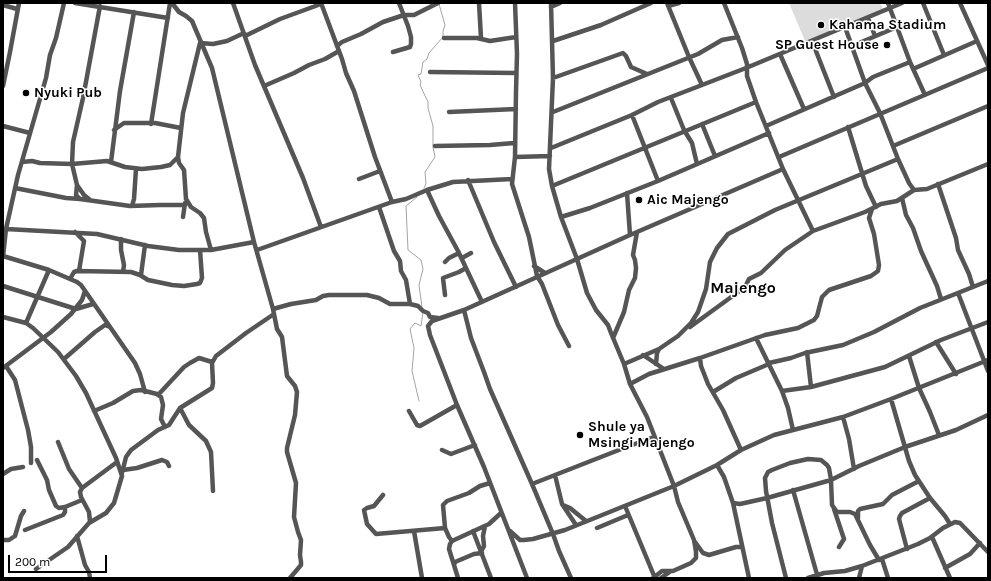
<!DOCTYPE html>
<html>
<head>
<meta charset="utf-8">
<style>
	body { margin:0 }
	#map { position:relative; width:991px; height:581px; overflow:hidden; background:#fff; font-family:Karla,sans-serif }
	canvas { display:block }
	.frame { position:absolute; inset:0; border:4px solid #000; pointer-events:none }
	.scale { position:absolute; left:8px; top:555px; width:99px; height:18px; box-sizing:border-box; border:2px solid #000; border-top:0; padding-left:5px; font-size:12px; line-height:14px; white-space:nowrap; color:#000; -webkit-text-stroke:3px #fff; paint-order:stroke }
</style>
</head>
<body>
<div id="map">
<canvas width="991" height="581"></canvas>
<div class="frame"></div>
<div class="scale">200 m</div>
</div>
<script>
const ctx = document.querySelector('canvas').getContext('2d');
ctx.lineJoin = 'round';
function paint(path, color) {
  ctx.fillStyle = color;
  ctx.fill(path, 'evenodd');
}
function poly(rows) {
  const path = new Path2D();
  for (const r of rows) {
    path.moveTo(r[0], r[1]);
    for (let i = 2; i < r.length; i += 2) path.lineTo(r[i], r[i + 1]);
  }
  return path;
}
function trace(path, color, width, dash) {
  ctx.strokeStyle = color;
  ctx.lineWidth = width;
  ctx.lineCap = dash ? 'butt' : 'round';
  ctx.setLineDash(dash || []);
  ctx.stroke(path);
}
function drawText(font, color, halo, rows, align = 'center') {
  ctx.font = font + ' Karla,sans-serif';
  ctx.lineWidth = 3;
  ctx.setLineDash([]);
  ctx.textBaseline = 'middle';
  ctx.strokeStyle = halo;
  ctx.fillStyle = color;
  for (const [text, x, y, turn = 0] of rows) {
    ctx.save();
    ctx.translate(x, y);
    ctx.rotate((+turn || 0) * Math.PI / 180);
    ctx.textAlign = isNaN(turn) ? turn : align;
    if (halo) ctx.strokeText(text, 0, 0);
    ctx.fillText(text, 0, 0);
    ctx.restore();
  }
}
const green = poly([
	[789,3,880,3,883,9,805,41]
]);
const stream = poly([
	[424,188,426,184,425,172,435,157,433,147,433,126,428,108,428,101,427,100,420,85,421,82,418,75,421,74,423,62,427,59,429,53,443,37,443,31,445,25,439,4],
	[417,197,406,206,408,250,421,260,423,269,419,285,422,307],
	[419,401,412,371,414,348,410,329,415,323,421,326,423,312]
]);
const minor = poly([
	[75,3,168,18],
	[172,3,179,12,186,16,192,21,212,68,254,242,273,309,277,329,282,337,287,376,295,386,297,392,295,415,287,448,287,452,296,483,294,517,298,532,301,540,300,555,301,562,301,565,290,578],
	[233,3,255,65,303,178,321,227],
	[321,3,342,59,346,73,354,91,375,157,392,202],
	[479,3,481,38],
	[515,3,517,54,516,92,515,157,512,184,529,237,537,276,542,284,558,325,569,346],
	[551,3,553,78,549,169,552,186,561,217,577,259,587,293,596,310,608,325,611,333,624,364,630,384,647,417,674,486,678,502,694,540,696,552,696,558,691,563,673,571,662,571,653,578],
	[667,3,689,57,702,85],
	[724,3,742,48,747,64,747,76,756,102,783,169,813,231,865,212,881,204,897,201,914,190],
	[888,3,910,62,925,95],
	[923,3,944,55],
	[960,3,988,65],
	[3,5,17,9],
	[100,6,83,98,73,142,72,164,77,185,76,195,80,199,130,206,160,205,185,205],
	[668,6,679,3],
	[551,7,560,3],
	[868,18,875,36],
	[845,27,865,83,880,113,898,159,909,183,914,190,927,189,988,164],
	[245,36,280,19,321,4],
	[444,38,477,38,490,41,516,37],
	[553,41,601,25,651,3],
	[812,41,834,97],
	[337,46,342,42,361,34,383,22,404,15,414,15,438,3],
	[852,46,897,27],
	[393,52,410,47,411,44,411,37,408,26,399,3],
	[780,54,804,109],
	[913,69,977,41],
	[430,72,516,73],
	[553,78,623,53,626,56,631,67,647,74],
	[3,86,10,52,19,3],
	[264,86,294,73,309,65,325,59,339,51],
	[671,98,684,130,692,143,697,164],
	[449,112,516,109],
	[553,112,698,54,722,40,738,37],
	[632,115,658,181],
	[151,124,170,3],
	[702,124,715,156],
	[3,126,30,133],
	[766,126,865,83,873,77,910,62],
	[848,127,866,186,876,207],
	[114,130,124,123,155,123,181,128],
	[435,146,490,145,514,143],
	[893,146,988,106],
	[551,148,632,115,658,102,746,68,902,3],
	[515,157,550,156],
	[779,157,988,68],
	[22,162,32,161,40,163,72,164,107,161,125,167,142,169,161,167,170,165,178,157],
	[111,162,120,91,134,12],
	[359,179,380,171],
	[468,180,494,242,516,287],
	[938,184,956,238,958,250,969,274,973,287],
	[77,185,84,195,90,200],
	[552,186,756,102],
	[15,188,66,198,80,199],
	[427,190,439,216,458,251,482,302],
	[902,198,906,215,913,228,921,251,937,286,941,299],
	[132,206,134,199,136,169],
	[379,207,394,251,400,261,401,271,406,280,410,304],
	[183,217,185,203],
	[561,217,590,208,658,181,769,133],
	[6,229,97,234,148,246,179,250,211,250,254,242],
	[75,232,84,241,79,271],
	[630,235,783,169],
	[121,239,121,250,124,265,123,272],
	[211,250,206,232,204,218,200,213,191,207,186,199,184,170,179,163,178,157,183,113,200,43,213,44,227,41,244,33],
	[257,250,392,202,406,199,427,190,453,182,512,179],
	[3,256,49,270,77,282,81,285,135,363,140,374,145,392],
	[3,257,6,229,18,175,46,78,50,55,56,38,64,3],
	[462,258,471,253],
	[445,262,449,258,459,253],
	[534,266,545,273],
	[141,275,145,245],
	[70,279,74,272,77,271,131,272,140,275,148,280,172,285,184,286,197,284,200,283,202,278,200,250],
	[3,286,76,309,93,304],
	[958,293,988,371],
	[445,295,443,278,459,272,466,268],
	[273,309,291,304,316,300,323,296,329,295,367,295,379,298,390,304,410,304,418,306,423,311,428,313,430,317,438,318],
	[464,310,471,338,484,372,490,389,532,484,553,534,559,551,571,578],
	[3,317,26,323,33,328,58,352,76,376,86,393,116,458,122,476,114,503,106,513,89,523,68,547,36,569],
	[26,323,49,270],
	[690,327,745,287,749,279,761,273,785,250,813,231],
	[613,338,624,312,629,290,635,278,636,268,635,260,633,255,637,232],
	[756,338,782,391,788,408,793,430],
	[936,342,956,374],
	[807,352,811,387],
	[643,355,664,369],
	[909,356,919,388,930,412,939,435],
	[700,358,701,366,708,384,723,410,741,450],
	[64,359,95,332,105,325,110,327],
	[769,363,791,358,805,353,843,345,874,332,920,308,988,281],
	[624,364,659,349],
	[656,364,657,353,659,349,678,336,691,323,698,312,706,289,710,262,717,248,728,234,775,210,898,159],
	[6,366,15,380,28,430,31,447,31,463],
	[3,368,51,332,71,314,82,300,85,291],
	[630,384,649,374,700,358,765,335,798,328,814,320,817,316,822,297,829,290,871,276,878,271,879,265,874,234,869,218,872,209],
	[782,391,811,387,885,367,941,340,988,322],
	[713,392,736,378,769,364],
	[158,395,184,367,190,363,199,358,212,362],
	[891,399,909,461,915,475,930,498,945,516,950,524],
	[180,408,189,425,206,441,211,452,213,491],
	[94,411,113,403,133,391,141,390,157,394,161,397,163,405,161,419,165,427],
	[409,411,417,425,420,426,457,405],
	[843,417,849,439,854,469],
	[58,442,69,469,82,488],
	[442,450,451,454,475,445],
	[37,460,47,480,49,490,56,506,59,508,65,507,82,500],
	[717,465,724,477,733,503,749,578],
	[123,470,137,468,162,460,167,462,169,466],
	[122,473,126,457,131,450,158,430,169,425,180,408,212,388,213,383,212,363,216,356,246,333,274,314],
	[3,474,11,469,23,467],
	[555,475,562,504,576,525],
	[532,484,624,448,654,437],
	[793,490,818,578],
	[383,495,374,506,367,508,364,510,367,524,376,534,445,528],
	[733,503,740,504,767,498,831,480,859,466,905,447,956,430,988,415],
	[563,505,570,508,586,521],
	[625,506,655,578],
	[834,509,844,539,839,547],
	[858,518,858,511,860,509,883,504,892,495,919,481],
	[90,522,89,512,81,497,80,492,82,488,117,462],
	[597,528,628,515],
	[25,530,63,515,65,512,65,507],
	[414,531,422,578],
	[473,531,491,578],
	[510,531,520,540,524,540,533,539,565,530,674,486,717,465,741,450,774,435,843,417,891,399,988,360],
	[77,536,85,565,89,572,90,578],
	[932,537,950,578],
	[3,540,9,540,15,536,21,516,24,511],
	[452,541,449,537,445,528,443,505,447,501,469,493,480,486,490,483],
	[695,542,703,553,709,555,736,547,742,547],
	[907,549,899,519,900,516,902,513,930,498],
	[481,552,484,546,483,536,485,526],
	[882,559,888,578],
	[454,565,449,549,450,544,452,541,489,524,501,513],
	[945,568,970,554,980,543],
	[458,578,454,565,455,562,474,554,482,553],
	[527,578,484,467,457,405,430,335,428,326,432,321,464,310,630,235,627,193],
	[661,578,671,571],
	[786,578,772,523,766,491,765,478,768,472,772,470,790,463,808,459,821,460,827,465,829,468,831,480,832,505,837,512,850,512,855,514,870,545,879,560],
	[808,578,824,573,845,571,862,566,918,544,930,538,943,528,955,522,960,523,988,552],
	[859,578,862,566]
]);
const markers = [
	[821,25,4,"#000"],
	[887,45,4,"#000"],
	[26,93,4,"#000"],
	[639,200,4,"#000"],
	[580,435,4,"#000"]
];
const poiNames = [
	["Kahama Stadium",829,25],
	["SP Guest House",879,45,"right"],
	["Nyuki Pub",34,93],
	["Aic Majengo",647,200],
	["Shule ya",588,427],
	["Msingi Majengo",588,443]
];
const quarterNames = [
	["Majengo",743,288]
];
paint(green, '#dcdcdc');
trace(stream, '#a3a3a3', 1);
trace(minor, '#555', 4.5);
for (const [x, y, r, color] of markers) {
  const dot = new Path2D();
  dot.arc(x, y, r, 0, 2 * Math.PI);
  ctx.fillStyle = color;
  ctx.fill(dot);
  trace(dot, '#fff', 1.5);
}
drawText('bold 14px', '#000', '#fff', poiNames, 'left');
drawText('bold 16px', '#000', '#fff', quarterNames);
</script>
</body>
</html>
